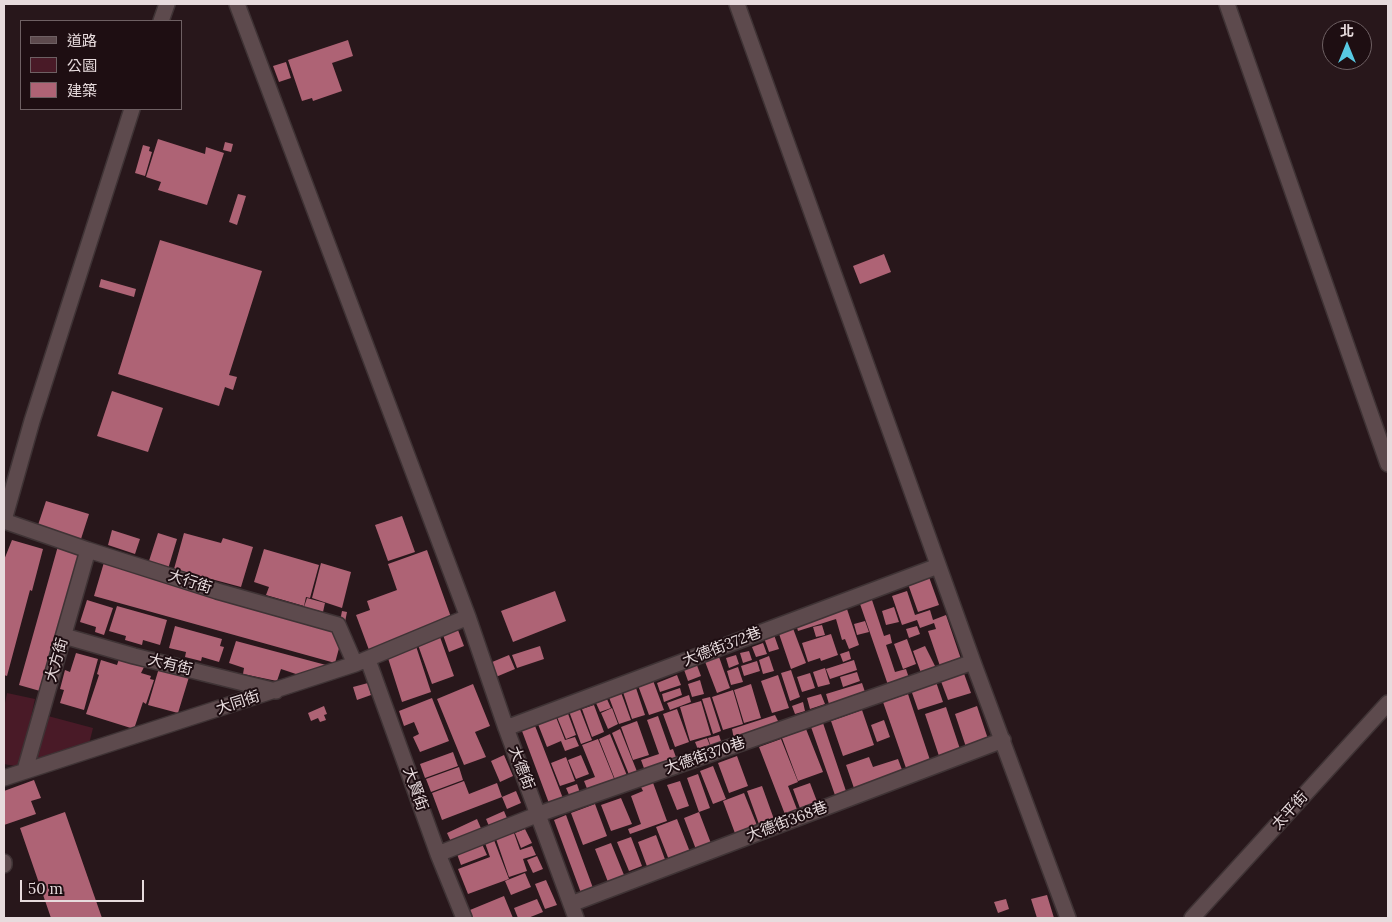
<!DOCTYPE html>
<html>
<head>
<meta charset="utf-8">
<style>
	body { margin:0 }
	#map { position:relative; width:1392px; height:922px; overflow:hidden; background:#28171b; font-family:Lora,"Noto Sans TC",serif }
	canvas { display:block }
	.frame { position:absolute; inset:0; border:5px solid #e7dbdd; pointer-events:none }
	.legend { position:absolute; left:20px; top:20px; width:162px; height:90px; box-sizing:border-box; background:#1e0e12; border:1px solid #6e6063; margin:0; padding:6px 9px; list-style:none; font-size:15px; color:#e7dbdd }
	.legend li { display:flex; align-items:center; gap:10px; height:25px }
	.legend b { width:25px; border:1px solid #6e6063 }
	.north { position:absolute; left:1322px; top:20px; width:50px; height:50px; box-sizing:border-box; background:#1e0e12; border:1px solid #6e6063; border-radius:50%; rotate:0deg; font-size:14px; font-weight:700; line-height:20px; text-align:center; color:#e7dbdd }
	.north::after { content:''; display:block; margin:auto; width:18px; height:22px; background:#58c9e3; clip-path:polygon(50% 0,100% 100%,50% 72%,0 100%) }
	.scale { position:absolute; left:20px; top:880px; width:124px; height:22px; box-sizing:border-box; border:2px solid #e7dbdd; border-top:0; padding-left:6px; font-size:15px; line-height:18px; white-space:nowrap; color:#e7dbdd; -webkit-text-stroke:4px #1e0e12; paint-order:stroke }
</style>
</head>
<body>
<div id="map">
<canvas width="1392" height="922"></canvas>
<div class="frame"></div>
<ul class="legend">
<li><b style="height:6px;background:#5d4a4d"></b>道路</li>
<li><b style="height:14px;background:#491a27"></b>公園</li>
<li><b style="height:14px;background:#ae6375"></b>建築</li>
</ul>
<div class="north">北</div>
<div class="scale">50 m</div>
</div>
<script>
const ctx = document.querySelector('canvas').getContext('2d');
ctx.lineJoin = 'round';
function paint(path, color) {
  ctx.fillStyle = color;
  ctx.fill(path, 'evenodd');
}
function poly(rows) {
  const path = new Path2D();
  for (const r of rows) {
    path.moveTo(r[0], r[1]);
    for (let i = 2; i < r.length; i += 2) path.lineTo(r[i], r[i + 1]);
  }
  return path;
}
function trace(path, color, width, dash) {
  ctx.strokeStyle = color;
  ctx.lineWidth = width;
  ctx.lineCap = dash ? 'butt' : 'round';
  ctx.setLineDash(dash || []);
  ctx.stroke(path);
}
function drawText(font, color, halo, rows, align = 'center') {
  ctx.font = font + ' Lora,"Noto Sans TC",serif';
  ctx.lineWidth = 4;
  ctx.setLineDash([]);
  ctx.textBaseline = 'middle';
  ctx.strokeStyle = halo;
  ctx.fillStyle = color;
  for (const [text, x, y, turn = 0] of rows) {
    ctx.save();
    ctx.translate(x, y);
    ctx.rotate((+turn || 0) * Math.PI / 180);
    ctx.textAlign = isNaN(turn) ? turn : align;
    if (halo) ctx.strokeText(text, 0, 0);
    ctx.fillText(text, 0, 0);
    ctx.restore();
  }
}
const green = poly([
	[7,693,35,699,20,767,4,764,4,708],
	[48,716,93,728,89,744,35,761]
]);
const building = poly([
	[348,40,353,56,332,63,342,91,313,101,312,98,302,101,288,60],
	[286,62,291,78,279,82,273,66],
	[158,139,205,154,206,147,224,153,207,205,158,190,161,182,146,177],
	[225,142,233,144,231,152,223,150],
	[143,145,150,147,149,151,152,152,145,176,135,173],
	[238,194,246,196,237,225,229,222],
	[160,240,262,271,229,375,237,377,233,390,225,387,219,406,118,374],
	[884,254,891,272,860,284,853,266],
	[101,279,136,289,134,297,99,287],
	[112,391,163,408,148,452,97,436],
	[46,501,89,514,81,539,38,525],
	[402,516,415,552,388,561,375,525],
	[112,530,140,539,135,554,108,545],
	[158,533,177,539,168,569,148,564],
	[184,533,221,543,223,538,253,547,241,587,174,569],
	[12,540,43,549,32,591,30,590,7,676,4,675,4,567,5,562,4,560],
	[58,546,86,554,47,693,19,685],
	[264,549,319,565,310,598,306,597,304,606,266,595,269,587,254,582],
	[427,550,452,620,369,650,356,615,370,610,367,601,397,590,388,564],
	[105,559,345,626,335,663,94,596],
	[321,563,351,572,342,608,312,598],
	[929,577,939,605,918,612,908,584],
	[555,591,566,621,513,642,501,611],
	[907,591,915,615,930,610,933,620,946,615,962,662,941,669,928,631,936,629,934,623,920,628,917,620,902,625,892,596],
	[871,597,884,636,890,634,892,643,886,645,895,672,906,669,909,678,888,685,859,601],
	[307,598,325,603,323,612,304,607],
	[87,600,113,608,104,635,95,632,96,627,80,622],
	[845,603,859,645,849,649,845,639,842,640,836,619,798,631,795,621],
	[117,606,167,620,160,645,143,640,142,645,125,640,126,636,109,631],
	[894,607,899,622,886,625,882,611],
	[342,611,347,612,345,622,340,621],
	[865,621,869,632,857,635,854,624],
	[791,623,806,663,791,669,777,628],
	[822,625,825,635,816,637,813,627],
	[175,626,222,639,220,646,224,647,219,662,202,657,201,661,185,657,186,652,169,648],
	[917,626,920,634,909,638,906,629],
	[458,630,464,646,449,652,443,635],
	[773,632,779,649,769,652,763,635],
	[831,634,838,655,821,661,820,658,808,662,802,643],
	[440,637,454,676,432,684,418,645],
	[907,639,916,664,903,669,894,644],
	[236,641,326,665,302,676,281,669,277,681,243,674,244,668,229,663],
	[763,643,767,654,756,657,752,647],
	[416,646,431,692,402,702,387,655],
	[540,646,544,659,517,668,512,655],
	[925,646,936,668,921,673,913,651],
	[749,651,752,660,743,663,740,653],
	[849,651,851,659,843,662,840,654],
	[76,653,98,659,84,710,60,703,64,690,60,689,65,670,70,672],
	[718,654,730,688,717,693,704,659],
	[509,655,515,669,491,679,485,665],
	[736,655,739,664,729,668,726,658],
	[769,656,774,671,763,674,759,660],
	[119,659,144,667,141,673,151,676,150,679,154,680,146,704,143,702,134,729,86,714,99,675,97,674,101,660,117,665],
	[695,660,701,676,688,681,682,664],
	[854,660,857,670,830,679,826,669],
	[757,661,760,671,744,676,741,666],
	[738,667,743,682,731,685,727,671],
	[159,668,189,677,178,713,148,705],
	[825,668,830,684,818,687,813,672],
	[962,668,971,693,948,700,939,676],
	[791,670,800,697,790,701,781,673],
	[857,672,860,681,843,687,840,677],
	[810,673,815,688,802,692,797,677],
	[651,675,664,710,649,715,636,680],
	[677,675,681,685,660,692,657,683],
	[778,675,789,708,772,713,761,681],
	[935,679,943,702,918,710,910,687],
	[700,680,704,694,692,697,688,684],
	[634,682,645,715,632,719,621,686],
	[368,683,371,695,357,700,353,687],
	[862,683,865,692,829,704,826,694],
	[473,684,490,726,475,732,486,757,464,765,437,699],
	[751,684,761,718,744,723,734,690],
	[619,687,631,720,619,724,607,692],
	[680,688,682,695,664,702,662,694],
	[733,690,743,724,723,730,712,697],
	[821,694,825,704,810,709,807,698],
	[908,694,930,760,906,768,883,702],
	[689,695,691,702,670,710,667,703],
	[710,697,721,731,713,734,702,699],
	[432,698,449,741,420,752,413,737,419,734,414,722,404,726,399,711],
	[576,699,592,740,581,744,566,703],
	[607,699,611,708,600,712,596,703],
	[701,701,711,735,690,741,680,707],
	[803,702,805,711,795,714,792,706],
	[564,703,576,735,566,739,553,707],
	[594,705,604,732,592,737,582,709],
	[324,706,327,714,324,715,326,720,320,722,318,718,311,721,308,713],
	[977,706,988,739,966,747,955,714],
	[946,707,961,752,940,759,925,714],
	[612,708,618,724,608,729,601,713],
	[677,709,689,742,675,747,663,714],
	[862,710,874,745,843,756,831,721],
	[554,712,565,740,575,737,579,746,565,751,561,741,547,747,536,719],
	[775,715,779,723,734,739,732,729],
	[658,716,670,750,673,749,677,760,645,771,641,760,659,754,647,720],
	[532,718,564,801,550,806,519,723],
	[884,720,890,737,877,742,871,725],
	[637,721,649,755,633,760,621,727],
	[823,723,847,794,836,798,811,727],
	[620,729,638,774,630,777,612,733],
	[806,729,823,772,798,781,782,738],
	[610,734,628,778,616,782,599,739],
	[719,735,722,744,711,747,708,738],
	[707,738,711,748,699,752,695,742],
	[598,739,615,781,588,791,584,781,595,777,582,745],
	[781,739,798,782,788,786,798,812,786,817,759,747],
	[453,752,458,766,425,778,420,764],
	[504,755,513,776,500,782,491,761],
	[581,755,589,774,576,779,568,760],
	[737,756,748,786,729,793,718,763],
	[566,757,575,781,560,786,551,763],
	[869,757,873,767,898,759,904,775,855,791,846,765],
	[713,766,726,799,713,804,700,771],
	[459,767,463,780,431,792,426,779],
	[698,774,710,808,699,812,687,778],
	[34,780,41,798,31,801,36,814,4,825,4,791],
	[652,780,667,821,630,834,628,829,641,824,631,796,643,791,640,785],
	[464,781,469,794,497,783,502,797,516,791,521,803,507,809,502,797,442,820,432,793],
	[680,781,689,806,677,810,667,785],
	[810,783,818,804,801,811,793,789],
	[577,784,580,793,570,797,566,788],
	[762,786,775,822,760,827,747,791],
	[744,793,758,828,736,836,723,801],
	[621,798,632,824,611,831,601,805],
	[595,804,607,836,583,845,571,813],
	[504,811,509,823,491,831,486,819],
	[65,812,102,918,51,918,20,828],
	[699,812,712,846,697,852,684,818],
	[566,815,593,888,581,893,554,820],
	[477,819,483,833,453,846,447,833],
	[677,819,690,852,669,860,656,827],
	[525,829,532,843,521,848,515,833],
	[514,833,520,850,532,846,536,855,523,859,527,871,509,877,496,839],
	[656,835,666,862,648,869,638,842],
	[631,837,642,866,629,871,617,842],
	[494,840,509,879,468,894,458,869,490,857,485,843],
	[611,843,624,875,608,882,595,849],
	[482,844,487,855,461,865,457,854],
	[537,856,543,869,533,873,527,860],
	[525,873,531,887,511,895,505,881],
	[546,880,557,905,545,909,535,884],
	[1047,895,1054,918,1037,918,1031,899],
	[504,896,513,918,473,918,470,910],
	[537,899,543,912,528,918,518,918,514,908],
	[1006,899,1009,909,998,913,994,902]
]);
const street = poly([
	[237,4,468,617,506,728,576,918],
	[737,4,973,662,1068,918],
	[1227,4,1388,464],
	[161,21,167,4],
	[4,520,32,421,132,109],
	[4,521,88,550,217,591,338,625,355,664],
	[64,636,134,656,276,691],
	[368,660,438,854,464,918],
	[506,728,938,566],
	[25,770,88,550],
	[4,778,355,664,468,617],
	[438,854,539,814,973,662],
	[4,862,4,865],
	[571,904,1003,740],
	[1192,918,1388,703]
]);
const streetNames = [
	["大行街",190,582,18],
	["大德街372巷",722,647,-21],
	["大方街",57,660,-74],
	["大有街",170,665,14],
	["大同街",238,703,-18],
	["大德街370巷",705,756,-19],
	["大德街",521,768,69],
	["大賢街",415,789,70],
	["太平街",1290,811,-48],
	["大德街368巷",787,822,-21]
];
paint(green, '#491a27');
paint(building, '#ae6375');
trace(street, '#3f3335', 18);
trace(street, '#5d4a4d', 15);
drawText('15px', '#e7dbdd', '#1e0e12', streetNames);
</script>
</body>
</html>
